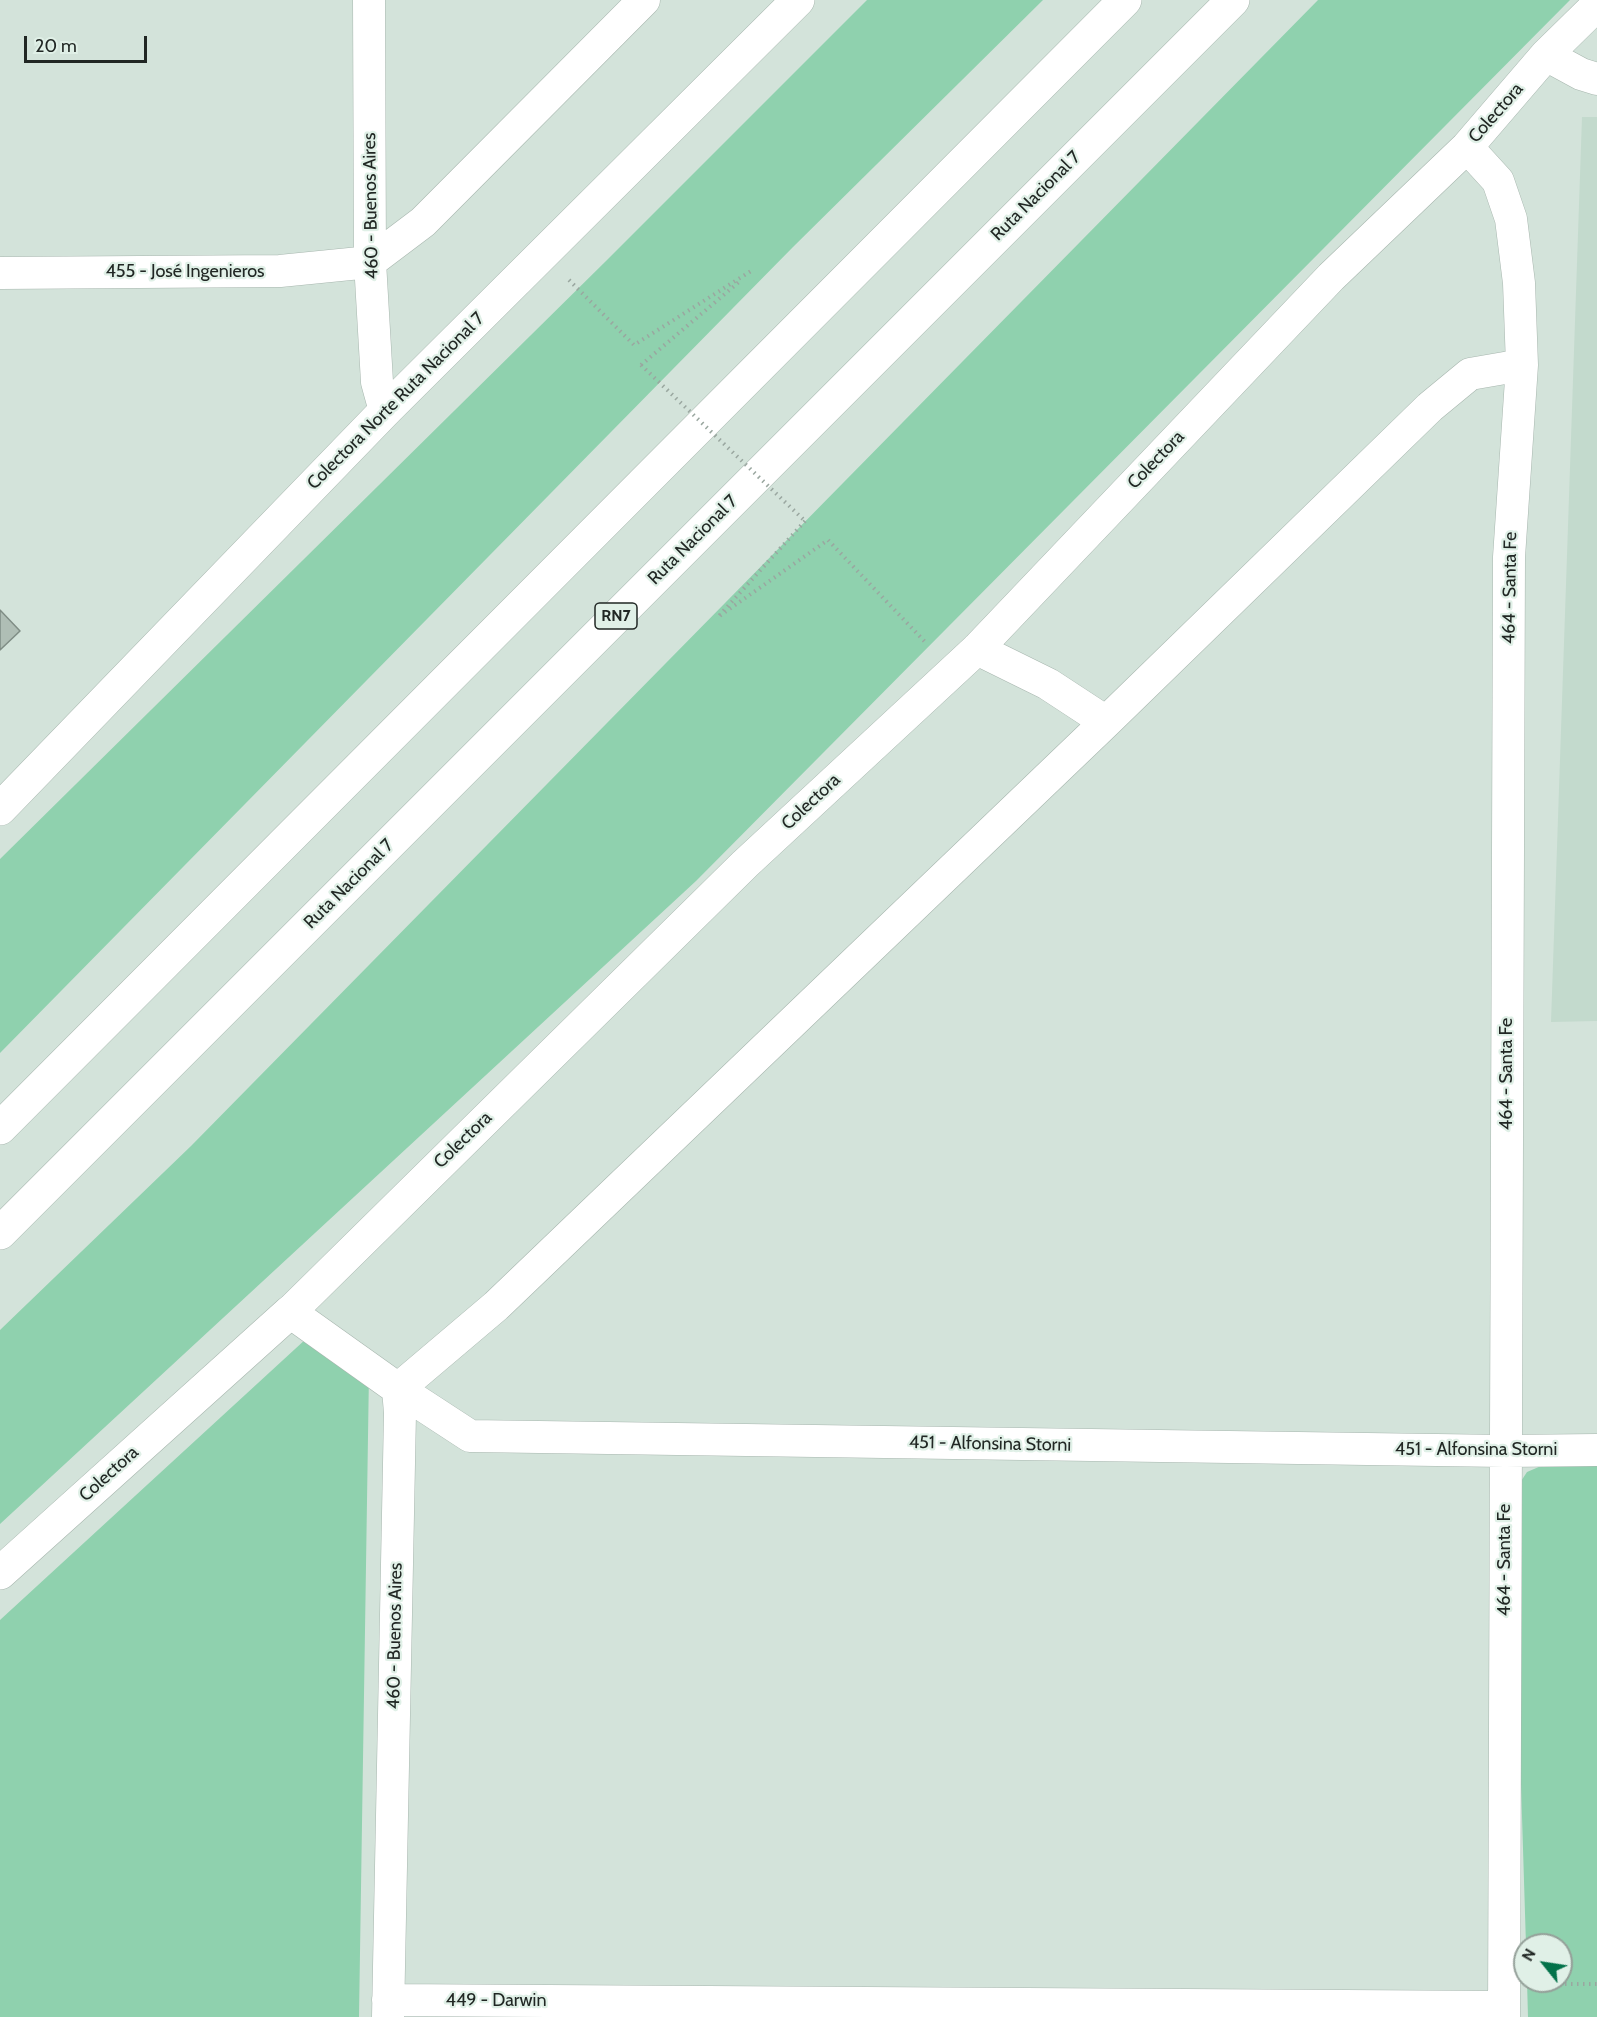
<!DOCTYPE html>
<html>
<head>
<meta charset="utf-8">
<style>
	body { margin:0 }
	#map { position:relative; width:1597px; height:2017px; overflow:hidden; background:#d3e3da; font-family:Cabin,sans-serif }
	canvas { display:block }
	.north { position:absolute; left:1513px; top:1933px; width:60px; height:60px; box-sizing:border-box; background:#e0f0e7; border:2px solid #94a099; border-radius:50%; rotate:300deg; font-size:16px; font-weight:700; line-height:24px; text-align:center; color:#212724 }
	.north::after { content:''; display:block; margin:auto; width:21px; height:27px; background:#03724a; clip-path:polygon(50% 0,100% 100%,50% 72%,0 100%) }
	.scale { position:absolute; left:24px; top:36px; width:123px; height:27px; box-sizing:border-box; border:3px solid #212724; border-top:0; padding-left:8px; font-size:18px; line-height:21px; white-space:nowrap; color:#212724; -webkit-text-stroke:4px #e0f0e7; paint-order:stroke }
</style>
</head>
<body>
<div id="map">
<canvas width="1597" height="2017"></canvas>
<div class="north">N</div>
<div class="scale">20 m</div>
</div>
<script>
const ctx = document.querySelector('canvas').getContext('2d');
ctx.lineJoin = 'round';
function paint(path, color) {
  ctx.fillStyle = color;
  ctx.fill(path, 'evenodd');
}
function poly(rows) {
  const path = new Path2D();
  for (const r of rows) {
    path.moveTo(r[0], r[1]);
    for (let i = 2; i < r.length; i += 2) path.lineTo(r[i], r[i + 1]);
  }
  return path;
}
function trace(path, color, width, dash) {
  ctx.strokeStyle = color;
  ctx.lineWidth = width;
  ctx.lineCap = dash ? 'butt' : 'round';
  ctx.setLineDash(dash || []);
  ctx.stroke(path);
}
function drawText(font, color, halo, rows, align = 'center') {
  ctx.font = font + ' Cabin,sans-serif';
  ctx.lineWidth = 4.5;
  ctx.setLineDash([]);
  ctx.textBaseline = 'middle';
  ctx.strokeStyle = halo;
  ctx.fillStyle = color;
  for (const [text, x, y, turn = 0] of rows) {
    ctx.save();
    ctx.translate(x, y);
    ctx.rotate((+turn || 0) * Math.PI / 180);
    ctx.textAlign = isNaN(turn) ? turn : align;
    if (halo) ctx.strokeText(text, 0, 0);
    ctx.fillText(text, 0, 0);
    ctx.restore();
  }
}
const built = poly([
	[1582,117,1597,117,1597,1021,1551,1022]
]);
const green = poly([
	[867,0,1043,0,793,247,0,1053,0,859,606,261],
	[1318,0,1570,0,696,881,0,1524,0,1330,191,1146],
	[307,1338,369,1372,359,2017,0,2017,0,1620],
	[1597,1462,1597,2017,1528,2017,1527,1981,1561,1981,1561,1945,1526,1945,1512,1495,1527,1472,1548,1463]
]);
const building = poly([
	[0,610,20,631,0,650,0,610]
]);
const path = poly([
	[569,280,634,345,751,271],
	[641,365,739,282],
	[805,521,718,617,828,540,927,644],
	[1541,1984,1597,1984]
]);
const street = poly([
	[369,0,370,262,377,382,385,411],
	[1597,5,1546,55,1467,147,1331,277,977,649,745,864,290,1312,398,1389,470,1436,1505,1451,1597,1450],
	[1546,55,1581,74,1597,79],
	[1467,147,1498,181,1511,219,1519,283,1522,365,1509,557,1504,2017],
	[370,262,423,222,644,0],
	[0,273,280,271,370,262],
	[977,649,1048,684,1106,722],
	[398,1389,496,1306,1106,722,1430,407,1470,374,1522,365],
	[388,2000,1504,2007],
	[388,2017,400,1413,398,1389]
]);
const secondary = poly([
	[0,809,385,411,798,0],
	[0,1573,290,1312]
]);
const highway = poly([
	[0,1128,1125,0],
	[0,1233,1233,0]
]);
const pathBridge = poly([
	[641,365,805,521]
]);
const shields = [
	[616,616,42]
];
const shieldNames = [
	["RN7",616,616]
];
const streetNames = [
	["Colectora",1496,113,-49],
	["Ruta Nacional 7",1036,196,-45],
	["460 - Buenos Aires",371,206,-91],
	["455 - José Ingenieros",185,272],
	["Colectora Norte Ruta Nacional 7",396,401,-45],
	["Colectora",1156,460,-46],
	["Ruta Nacional 7",693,540,-45],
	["464 - Santa Fe",1510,588,-89],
	["Colectora",811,802,-43],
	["Ruta Nacional 7",349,884,-45],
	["464 - Santa Fe",1507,1074,-90],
	["Colectora",463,1140,-44],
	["451 - Alfonsina Storni",990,1444,1],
	["451 - Alfonsina Storni",1476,1450],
	["Colectora",109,1474,-42],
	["464 - Santa Fe",1505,1560,-90],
	["460 - Buenos Aires",395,1636,-89],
	["449 - Darwin",496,2001]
];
paint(built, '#c3dacd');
paint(green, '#8fd1ae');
paint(building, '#afbeb5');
trace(building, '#7f8d85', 1.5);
trace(street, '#a7b6ae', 33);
trace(secondary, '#a7b6ae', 34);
trace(highway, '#a7b6ae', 34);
trace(path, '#9aa7a0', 4, [1.5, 4.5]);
trace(street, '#fff', 32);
trace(secondary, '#fff', 33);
trace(highway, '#fff', 33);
trace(pathBridge, '#9aa7a0', 4, [1.5, 4.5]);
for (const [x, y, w] of shields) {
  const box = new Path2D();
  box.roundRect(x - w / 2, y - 13, w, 26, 4.5);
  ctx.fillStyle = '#e0f0e7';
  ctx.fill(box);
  trace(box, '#212724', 1.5);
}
drawText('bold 16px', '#212724', null, shieldNames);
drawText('18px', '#212724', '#e0f0e7', streetNames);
</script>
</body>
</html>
